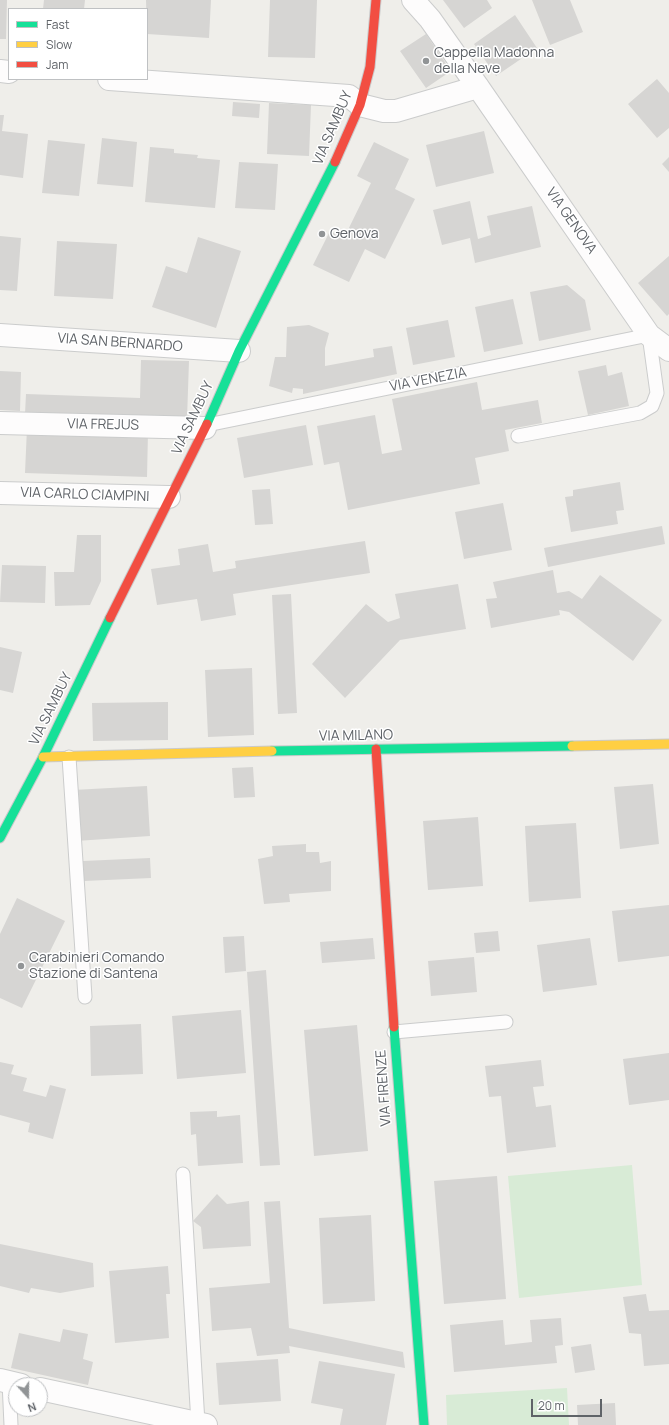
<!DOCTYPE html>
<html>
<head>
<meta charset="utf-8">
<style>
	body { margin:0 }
	#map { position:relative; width:669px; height:1425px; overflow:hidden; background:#efeeea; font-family:Manrope,sans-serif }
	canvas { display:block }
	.legend { position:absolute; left:8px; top:8px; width:140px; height:72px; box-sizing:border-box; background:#fff; border:1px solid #bfc1c3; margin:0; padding:5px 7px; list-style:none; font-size:12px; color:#5f6368 }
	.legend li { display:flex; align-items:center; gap:8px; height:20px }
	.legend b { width:20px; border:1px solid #bfc1c3 }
	.north { position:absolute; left:8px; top:1377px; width:40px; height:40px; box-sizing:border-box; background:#fff; border:1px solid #bfc1c3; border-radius:50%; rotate:159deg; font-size:11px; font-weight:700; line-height:16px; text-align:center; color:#5f6368 }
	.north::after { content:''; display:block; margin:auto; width:14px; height:18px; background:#919496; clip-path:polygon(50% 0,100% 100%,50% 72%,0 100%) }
	.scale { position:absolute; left:531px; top:1399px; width:71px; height:18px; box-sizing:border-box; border:2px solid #5f6368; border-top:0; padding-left:5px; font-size:12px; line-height:14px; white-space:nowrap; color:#5f6368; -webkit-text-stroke:3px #fff; paint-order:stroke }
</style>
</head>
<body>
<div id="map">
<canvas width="669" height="1425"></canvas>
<ul class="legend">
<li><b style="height:5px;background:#16e098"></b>Fast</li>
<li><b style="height:5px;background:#ffcf43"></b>Slow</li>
<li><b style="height:5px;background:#f24e42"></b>Jam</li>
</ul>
<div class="north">N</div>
<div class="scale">20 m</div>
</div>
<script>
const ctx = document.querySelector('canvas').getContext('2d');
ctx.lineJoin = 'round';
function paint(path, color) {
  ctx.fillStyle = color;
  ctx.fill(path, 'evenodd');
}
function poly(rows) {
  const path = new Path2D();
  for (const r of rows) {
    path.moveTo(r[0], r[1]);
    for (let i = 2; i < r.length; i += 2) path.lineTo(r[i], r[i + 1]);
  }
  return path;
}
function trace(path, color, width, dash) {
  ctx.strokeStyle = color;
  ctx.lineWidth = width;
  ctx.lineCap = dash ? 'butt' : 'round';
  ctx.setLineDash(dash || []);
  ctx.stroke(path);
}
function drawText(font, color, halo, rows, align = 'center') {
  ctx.font = font + ' Manrope,sans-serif';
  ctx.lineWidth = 3;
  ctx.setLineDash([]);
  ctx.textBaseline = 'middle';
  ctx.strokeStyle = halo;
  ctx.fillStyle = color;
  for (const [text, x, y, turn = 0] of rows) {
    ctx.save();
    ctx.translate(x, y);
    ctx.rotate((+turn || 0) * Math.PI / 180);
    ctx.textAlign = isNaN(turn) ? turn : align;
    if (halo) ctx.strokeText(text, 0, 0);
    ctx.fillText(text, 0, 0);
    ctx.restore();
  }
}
const green = poly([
	[632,1165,642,1285,519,1298,508,1176],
	[567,1388,569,1425,447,1425,446,1395]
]);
const building = poly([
	[0,0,7,0,6,39,0,39],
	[44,0,85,0,84,9,43,9],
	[146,0,211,0,209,38,147,34],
	[270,0,317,0,315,58,268,57],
	[443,0,487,0,492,8,464,28],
	[532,0,570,0,583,32,550,45],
	[515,15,537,48,496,76,474,44],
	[426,34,451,71,426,88,400,51],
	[657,79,669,93,669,128,657,138,628,104],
	[233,102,260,104,259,118,232,116],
	[269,103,311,105,309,156,267,154],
	[0,115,4,115,2,131,28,134,23,178,0,175],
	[484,131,494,173,436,187,426,145],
	[102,138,137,142,133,187,97,184],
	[48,140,85,144,79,196,42,193],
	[374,142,409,159,395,189,415,199,385,259,365,249,349,282,313,265,330,231,344,238,371,183,357,176],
	[150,147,174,149,174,153,198,155,197,158,220,160,215,208,145,202],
	[669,157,669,172,662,164],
	[239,162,278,164,275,210,235,208],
	[470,201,478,239,491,235,487,216,532,206,541,247,475,263,470,238,442,245,433,210],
	[0,236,21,238,17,291,0,290],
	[198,237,241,251,216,328,152,307,166,266,187,273],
	[57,241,117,244,113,299,54,296],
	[669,256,669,314,667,316,638,283],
	[567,285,585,300,591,330,539,341,530,292],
	[513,299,523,344,484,352,475,307],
	[448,320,455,357,413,365,406,328],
	[309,325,329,333,325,348,325,366,374,357,373,349,392,346,397,374,303,394,303,389,293,388,292,393,269,386,275,357,286,357,287,327],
	[141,360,189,361,187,419,25,414,26,394,140,398],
	[606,365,608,376,622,372,629,406,588,415,578,371],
	[0,371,21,372,20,411,0,410],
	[477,382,482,410,538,400,542,423,505,430,509,451,475,458,480,484,348,510,339,462,324,465,317,426,375,415,382,454,402,450,392,399],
	[306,425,313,465,244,478,237,438],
	[27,428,148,432,147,477,25,473],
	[620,482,624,510,616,511,618,524,571,532,565,497,573,496,573,490],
	[270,489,273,524,255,525,252,490],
	[503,503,512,550,464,559,455,512],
	[662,526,665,544,548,567,544,548],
	[77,535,101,535,101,581,90,605,55,606,54,572,74,572],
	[365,541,370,573,233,594,236,615,201,621,197,599,157,605,151,569,180,565,178,549,208,544,213,572,236,568,235,561],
	[2,565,46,566,45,603,0,602],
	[553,570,557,593,569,591,582,599,600,575,662,620,633,661,569,612,559,610,560,615,491,628,486,599,497,598,493,582],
	[458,584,466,629,400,640,345,698,312,664,366,604,388,622,400,618,395,594],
	[291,594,297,713,278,714,272,595],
	[0,647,22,652,13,693,0,690],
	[252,668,254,735,208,737,205,670],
	[168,702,168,740,93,741,92,703],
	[253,767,255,797,234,798,232,768],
	[653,784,659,844,620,849,614,787],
	[147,786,150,836,76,841,73,790],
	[478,817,483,886,428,890,423,821],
	[576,823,581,898,529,902,525,826],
	[306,844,306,852,319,852,320,863,331,861,331,891,289,894,290,902,264,904,258,859,273,856,272,846],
	[150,858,151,878,84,881,83,861],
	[17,898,65,921,22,1008,0,998,0,934],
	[669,905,669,956,618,962,612,911],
	[498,931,500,951,476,953,474,933],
	[244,936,246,971,225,973,223,937],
	[373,938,375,959,322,963,320,942],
	[590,938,597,985,543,992,537,945],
	[474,957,477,992,431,996,428,961],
	[266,970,280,1165,260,1166,247,972],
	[241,1010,246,1073,177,1079,172,1016],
	[141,1024,143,1074,91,1076,90,1026],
	[357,1025,368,1151,314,1156,304,1030],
	[669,1053,669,1100,629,1105,623,1059],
	[541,1060,544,1086,533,1087,536,1107,551,1105,556,1147,507,1153,501,1096,489,1097,485,1066],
	[0,1062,14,1065,11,1074,27,1078,23,1091,46,1097,50,1085,66,1089,53,1139,28,1132,30,1123,0,1115],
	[217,1111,217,1117,240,1115,243,1163,198,1166,196,1134,191,1135,190,1112],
	[497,1176,506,1299,444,1304,434,1181],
	[217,1194,227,1204,249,1201,251,1246,203,1249,201,1227,193,1221],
	[280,1201,289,1328,403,1352,405,1368,289,1346,290,1353,257,1356,251,1328,212,1331,209,1288,270,1283,264,1202],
	[371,1215,375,1301,323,1304,319,1218],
	[0,1244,93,1263,94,1287,60,1293,31,1288,29,1293,0,1286],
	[168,1266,170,1294,166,1294,169,1338,115,1343,109,1271],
	[646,1294,649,1311,669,1310,669,1364,644,1366,641,1334,629,1333,623,1297],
	[561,1318,563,1345,555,1346,557,1363,454,1372,450,1325,503,1320,505,1345,532,1342,530,1320],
	[63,1329,88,1334,83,1359,93,1362,88,1385,11,1368,19,1333,60,1342],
	[591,1344,595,1370,575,1373,571,1347],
	[278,1359,281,1401,219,1405,216,1363],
	[319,1361,395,1374,386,1425,340,1425,343,1409,311,1403],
	[615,1403,616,1425,578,1425,577,1405]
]);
const lane = poly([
	[207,425,649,335,657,393,652,406,640,413,518,436],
	[69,757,85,997],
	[394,1032,506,1022],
	[183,1174,198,1423],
	[9,1382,11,1425]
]);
const street = poly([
	[413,0,430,19,478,87,649,335,669,350],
	[0,71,9,72],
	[109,79,349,96,360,105,384,111,396,111,478,87],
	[0,335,239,351],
	[0,423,205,428],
	[0,493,169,497],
	[0,1380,21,1385],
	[40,1389,206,1425]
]);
const fast = poly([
	[207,424,239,351,335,162],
	[272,751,572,746],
	[0,838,43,757,110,618],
	[394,1027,424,1425]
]);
const slow = poly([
	[572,746,669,744],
	[43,757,272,751]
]);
const jam = poly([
	[335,162,360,105,370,67,376,0],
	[110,618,207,424],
	[376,749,394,1027]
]);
const markers = [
	[426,61,4,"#919496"],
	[322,234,4,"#919496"],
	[21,966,4,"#919496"]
];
const poiNames = [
	["Cappella Madonna",434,53],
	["della Neve",434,69],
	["Genova",330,234],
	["Carabinieri Comando",29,958],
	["Stazione di Santena",29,974]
];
const streetNames = [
	["VIA SAMBUY",333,128,-67],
	["VIA GENOVA",571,221,55],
	["VIA SAN BERNARDO",120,343,4],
	["VIA VENEZIA",428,380,-11],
	["VIA SAMBUY",193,418,-65],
	["VIA FREJUS",103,425,1],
	["VIA CARLO CIAMPINI",85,495,2],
	["VIA SAMBUY",51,709,-64],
	["VIA MILANO",356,736,-1],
	["VIA FIRENZE",384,1088,-94]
];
paint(green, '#d8ebd6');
paint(building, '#d6d5d3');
trace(lane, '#cbcccc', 15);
trace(street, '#cbcccc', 24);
trace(fast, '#cacacb', 11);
trace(slow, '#cacacb', 11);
trace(jam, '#cacacb', 11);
trace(lane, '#fdfcfc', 13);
trace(street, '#fdfcfc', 22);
trace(fast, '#16e098', 9);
trace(slow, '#ffcf43', 9);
trace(jam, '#f24e42', 9);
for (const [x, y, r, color] of markers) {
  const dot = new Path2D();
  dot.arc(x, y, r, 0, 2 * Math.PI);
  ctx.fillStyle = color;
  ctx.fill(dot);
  trace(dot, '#fff', 1.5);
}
drawText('14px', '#5f6368', '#fff', poiNames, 'left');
drawText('14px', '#5f6368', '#fff', streetNames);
</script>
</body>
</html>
